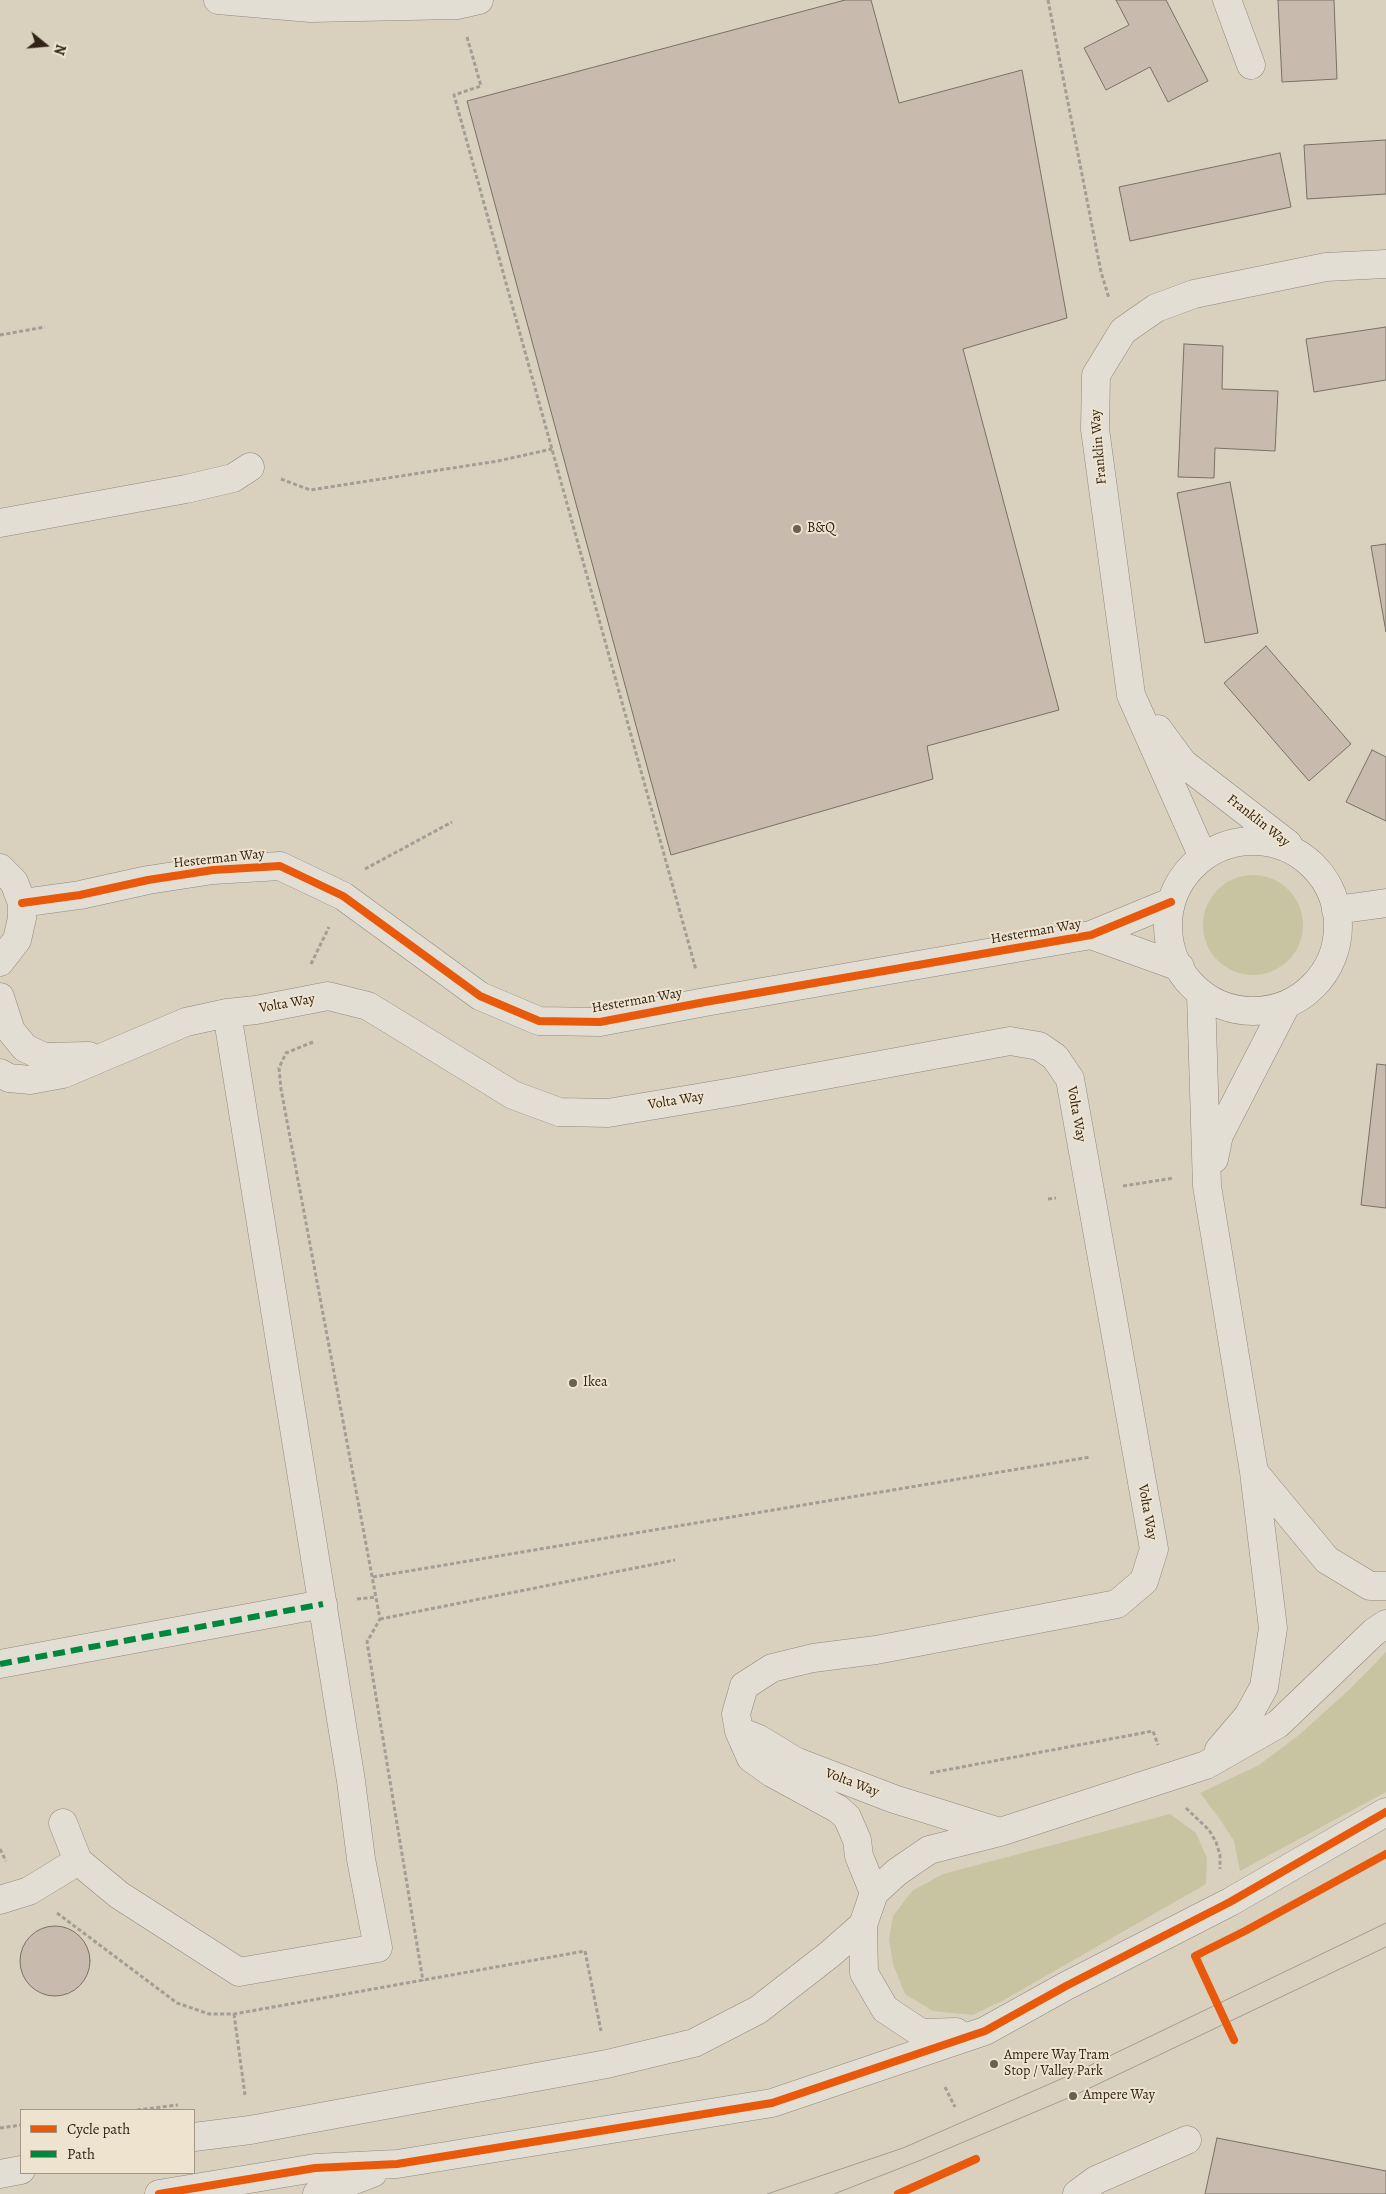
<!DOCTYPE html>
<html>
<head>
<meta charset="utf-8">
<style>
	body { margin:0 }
	#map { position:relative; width:1386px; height:2194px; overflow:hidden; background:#dad0be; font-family:Alegreya,serif }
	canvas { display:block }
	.legend { position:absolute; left:20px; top:2109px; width:175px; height:65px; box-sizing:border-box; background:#eee3ce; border:1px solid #a29784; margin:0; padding:6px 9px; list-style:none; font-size:15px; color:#312416 }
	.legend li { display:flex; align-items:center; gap:10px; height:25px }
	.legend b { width:25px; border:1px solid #a29784 }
	.north { position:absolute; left:20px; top:20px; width:50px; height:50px; -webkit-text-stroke:4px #eee3ce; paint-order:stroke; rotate:107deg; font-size:14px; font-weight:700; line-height:20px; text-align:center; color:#312416 }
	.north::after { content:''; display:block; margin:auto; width:18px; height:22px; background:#312416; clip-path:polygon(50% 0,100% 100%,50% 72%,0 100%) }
</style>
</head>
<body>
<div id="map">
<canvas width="1386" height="2194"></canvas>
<ul class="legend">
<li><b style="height:6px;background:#e8590c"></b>Cycle path</li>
<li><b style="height:6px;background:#00873e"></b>Path</li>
</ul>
<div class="north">N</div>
</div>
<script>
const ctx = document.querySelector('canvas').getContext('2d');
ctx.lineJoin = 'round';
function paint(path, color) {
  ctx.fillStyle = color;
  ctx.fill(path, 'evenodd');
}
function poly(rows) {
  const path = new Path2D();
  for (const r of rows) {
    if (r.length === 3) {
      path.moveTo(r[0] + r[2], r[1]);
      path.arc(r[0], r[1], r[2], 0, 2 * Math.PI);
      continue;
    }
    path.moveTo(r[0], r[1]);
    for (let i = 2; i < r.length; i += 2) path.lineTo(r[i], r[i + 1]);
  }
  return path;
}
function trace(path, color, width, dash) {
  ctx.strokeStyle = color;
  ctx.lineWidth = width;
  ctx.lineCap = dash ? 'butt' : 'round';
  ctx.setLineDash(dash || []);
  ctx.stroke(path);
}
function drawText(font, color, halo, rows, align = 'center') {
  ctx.font = font + ' Alegreya,serif';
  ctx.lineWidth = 4;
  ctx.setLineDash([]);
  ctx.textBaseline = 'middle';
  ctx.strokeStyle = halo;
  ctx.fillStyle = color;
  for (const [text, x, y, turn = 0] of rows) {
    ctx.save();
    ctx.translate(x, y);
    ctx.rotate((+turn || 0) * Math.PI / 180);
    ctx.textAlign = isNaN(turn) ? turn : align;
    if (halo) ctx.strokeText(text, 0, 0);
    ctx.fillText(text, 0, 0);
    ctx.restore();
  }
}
const green = poly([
	[1253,925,50],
	[1386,1652,1386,1792,1240,1871,1234,1841,1219,1818,1200,1793,1259,1765,1299,1735,1350,1689],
	[1170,1814,1196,1833,1207,1858,1206,1884,1004,2000,973,2015,933,2011,905,1994,893,1964,889,1939,893,1916,912,1891,943,1874]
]);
const building = poly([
	[845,0,871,0,899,103,1022,70,1067,318,963,349,1059,710,927,746,933,779,671,855,467,101,845,0],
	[1116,0,1166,0,1208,81,1168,102,1150,67,1106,90,1084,48,1129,25,1116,0],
	[1278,0,1334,0,1337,79,1282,82,1278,0],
	[1386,140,1386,194,1307,199,1304,145,1386,140],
	[1280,153,1291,207,1130,241,1119,187,1280,153],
	[1386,327,1386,380,1314,392,1306,339,1386,327],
	[1184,344,1223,346,1222,389,1278,391,1275,451,1215,448,1214,478,1178,477,1184,344],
	[1230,482,1258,633,1205,643,1177,493,1230,482],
	[1386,544,1386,632,1371,546,1386,544],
	[1266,646,1351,744,1309,781,1224,683,1266,646],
	[1372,750,1386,757,1386,821,1346,802,1372,750],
	[1377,1064,1386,1065,1386,1208,1361,1205,1377,1064],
	[55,1961,35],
	[1217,2138,1386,2171,1386,2194,1205,2194,1217,2138]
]);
const path = poly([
	[1048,0,1101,272,1109,298],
	[467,37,481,86,454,95,696,970],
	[0,335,45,327],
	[281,479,310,490,498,461,552,449],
	[365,869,452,822],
	[311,964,329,927],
	[313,1042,286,1053,279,1068,281,1089,380,1619,367,1642,423,1981],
	[1123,1186,1174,1178],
	[1048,1199,1056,1198],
	[373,1577,1090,1457],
	[357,1599,376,1597],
	[380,1619,675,1560],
	[930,1773,1153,1731,1158,1745],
	[1186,1808,1209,1830,1216,1842,1220,1855,1220,1869],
	[0,1849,6,1861],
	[57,1913,177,2003,209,2014,234,2014,585,1951,601,2031],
	[1196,1957,1211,1991],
	[234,2014,245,2095],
	[945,2087,955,2107],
	[137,2110,178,2105],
	[0,2128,21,2125]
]);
const minor = poly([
	[218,0,310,8,457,5,479,0],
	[1227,0,1251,65],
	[0,523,186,489,233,478,250,467],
	[1158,729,1183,763,1288,844],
	[1253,926,85],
	[1203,857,1131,695,1095,429,1096,375,1123,331,1156,308,1194,294,1326,267,1386,264],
	[0,868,14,882,22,903,22,918,17,940,0,962],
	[22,903,80,895,148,880,213,870,280,866,343,896,480,996,539,1021,600,1022,705,1002,1091,935,1171,902],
	[1336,910,1386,903],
	[1091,935,1180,967],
	[1201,994,1207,1186,1254,1472,1273,1628,1264,1687,1248,1716,1219,1750],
	[0,997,11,1031,25,1048,44,1057,89,1056],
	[0,1073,9,1078,30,1080,63,1074,186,1022,227,1013,256,1010,328,996,368,1006,513,1095,559,1112,608,1113,733,1092,1010,1041,1039,1046,1055,1057,1070,1079,1154,1549,1144,1581,1117,1604,876,1650,813,1658,772,1668,744,1686,736,1714,739,1731,751,1758,772,1773,838,1809,847,1817,857,1840,859,1856,874,1893],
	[1214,1159,1219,1135,1286,1005],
	[1254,1472,1327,1560,1370,1586,1386,1586],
	[0,1664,323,1604],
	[739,1731,759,1739,795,1761,894,1799,1000,1832],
	[63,1823,78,1861,119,1895,239,1972,378,1948,361,1859,351,1781,227,1013],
	[0,1900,29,1891,78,1861],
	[956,2032,921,2033,885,2009,864,1973,863,1925,874,1893,897,1872,929,1850,1000,1832,1206,1765,1278,1724,1374,1632,1386,1624],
	[194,2137,250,2130,607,2064,694,2043,758,2010,830,1954,863,1925],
	[0,2174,21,2170],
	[159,2194,315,2168,397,2164,772,2103,985,2031,1066,1986,1230,1902,1386,1812],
	[317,2194,373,2173],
	[1077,2194,1096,2180,1187,2140]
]);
const tram = poly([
	[767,2194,903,2148,1070,2075,1386,1923],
	[834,2194,921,2160,1073,2096,1386,1947]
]);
const quiet = poly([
	[0,1664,323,1604]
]);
const cycleway = poly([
	[22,903,80,895,148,880,213,870,280,866,343,896,480,996,539,1021,600,1022,705,1002,1091,935,1171,902],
	[1234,2040,1195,1956,1245,1931,1386,1854],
	[159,2194,315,2168,397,2164,772,2103,985,2031,1066,1986,1230,1902,1386,1812],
	[898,2194,976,2159]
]);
const markers = [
	[797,529,5,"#6c6051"],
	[573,1383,5,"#6c6051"],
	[994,2064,5,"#6c6051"],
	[1073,2096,5,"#6c6051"]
];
const streetNames = [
	["Franklin Way",1099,447,-95],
	["Franklin Way",1258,821,38],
	["Hesterman Way",219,859,-6],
	["Hesterman Way",1036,932,-10],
	["Hesterman Way",637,1001,-10],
	["Volta Way",287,1004,-10],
	["Volta Way",676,1101,-9],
	["Volta Way",1076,1114,80],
	["Volta Way",1147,1512,80],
	["Volta Way",852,1783,21]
];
const poiNames = [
	["B&Q",807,529],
	["Ikea",583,1383],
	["Ampere Way Tram",1004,2056],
	["Stop / Valley Park",1004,2072],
	["Ampere Way",1083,2096]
];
paint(green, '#c8c4a1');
paint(building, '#c9baae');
trace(building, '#787167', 1);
trace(minor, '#90887d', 29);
trace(path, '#a29d95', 3, [4, 2.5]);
trace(minor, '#e2ded4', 28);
trace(tram, '#a29d95', 1);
trace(quiet, '#00873e', 6, [12, 6]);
trace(cycleway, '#e8590c', 8);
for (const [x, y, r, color] of markers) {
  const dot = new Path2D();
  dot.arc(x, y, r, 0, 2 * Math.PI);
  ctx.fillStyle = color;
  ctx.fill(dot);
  trace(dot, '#eee3ce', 2);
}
drawText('14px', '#312416', '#eee3ce', streetNames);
drawText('14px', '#312416', '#eee3ce', poiNames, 'left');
</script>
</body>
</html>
